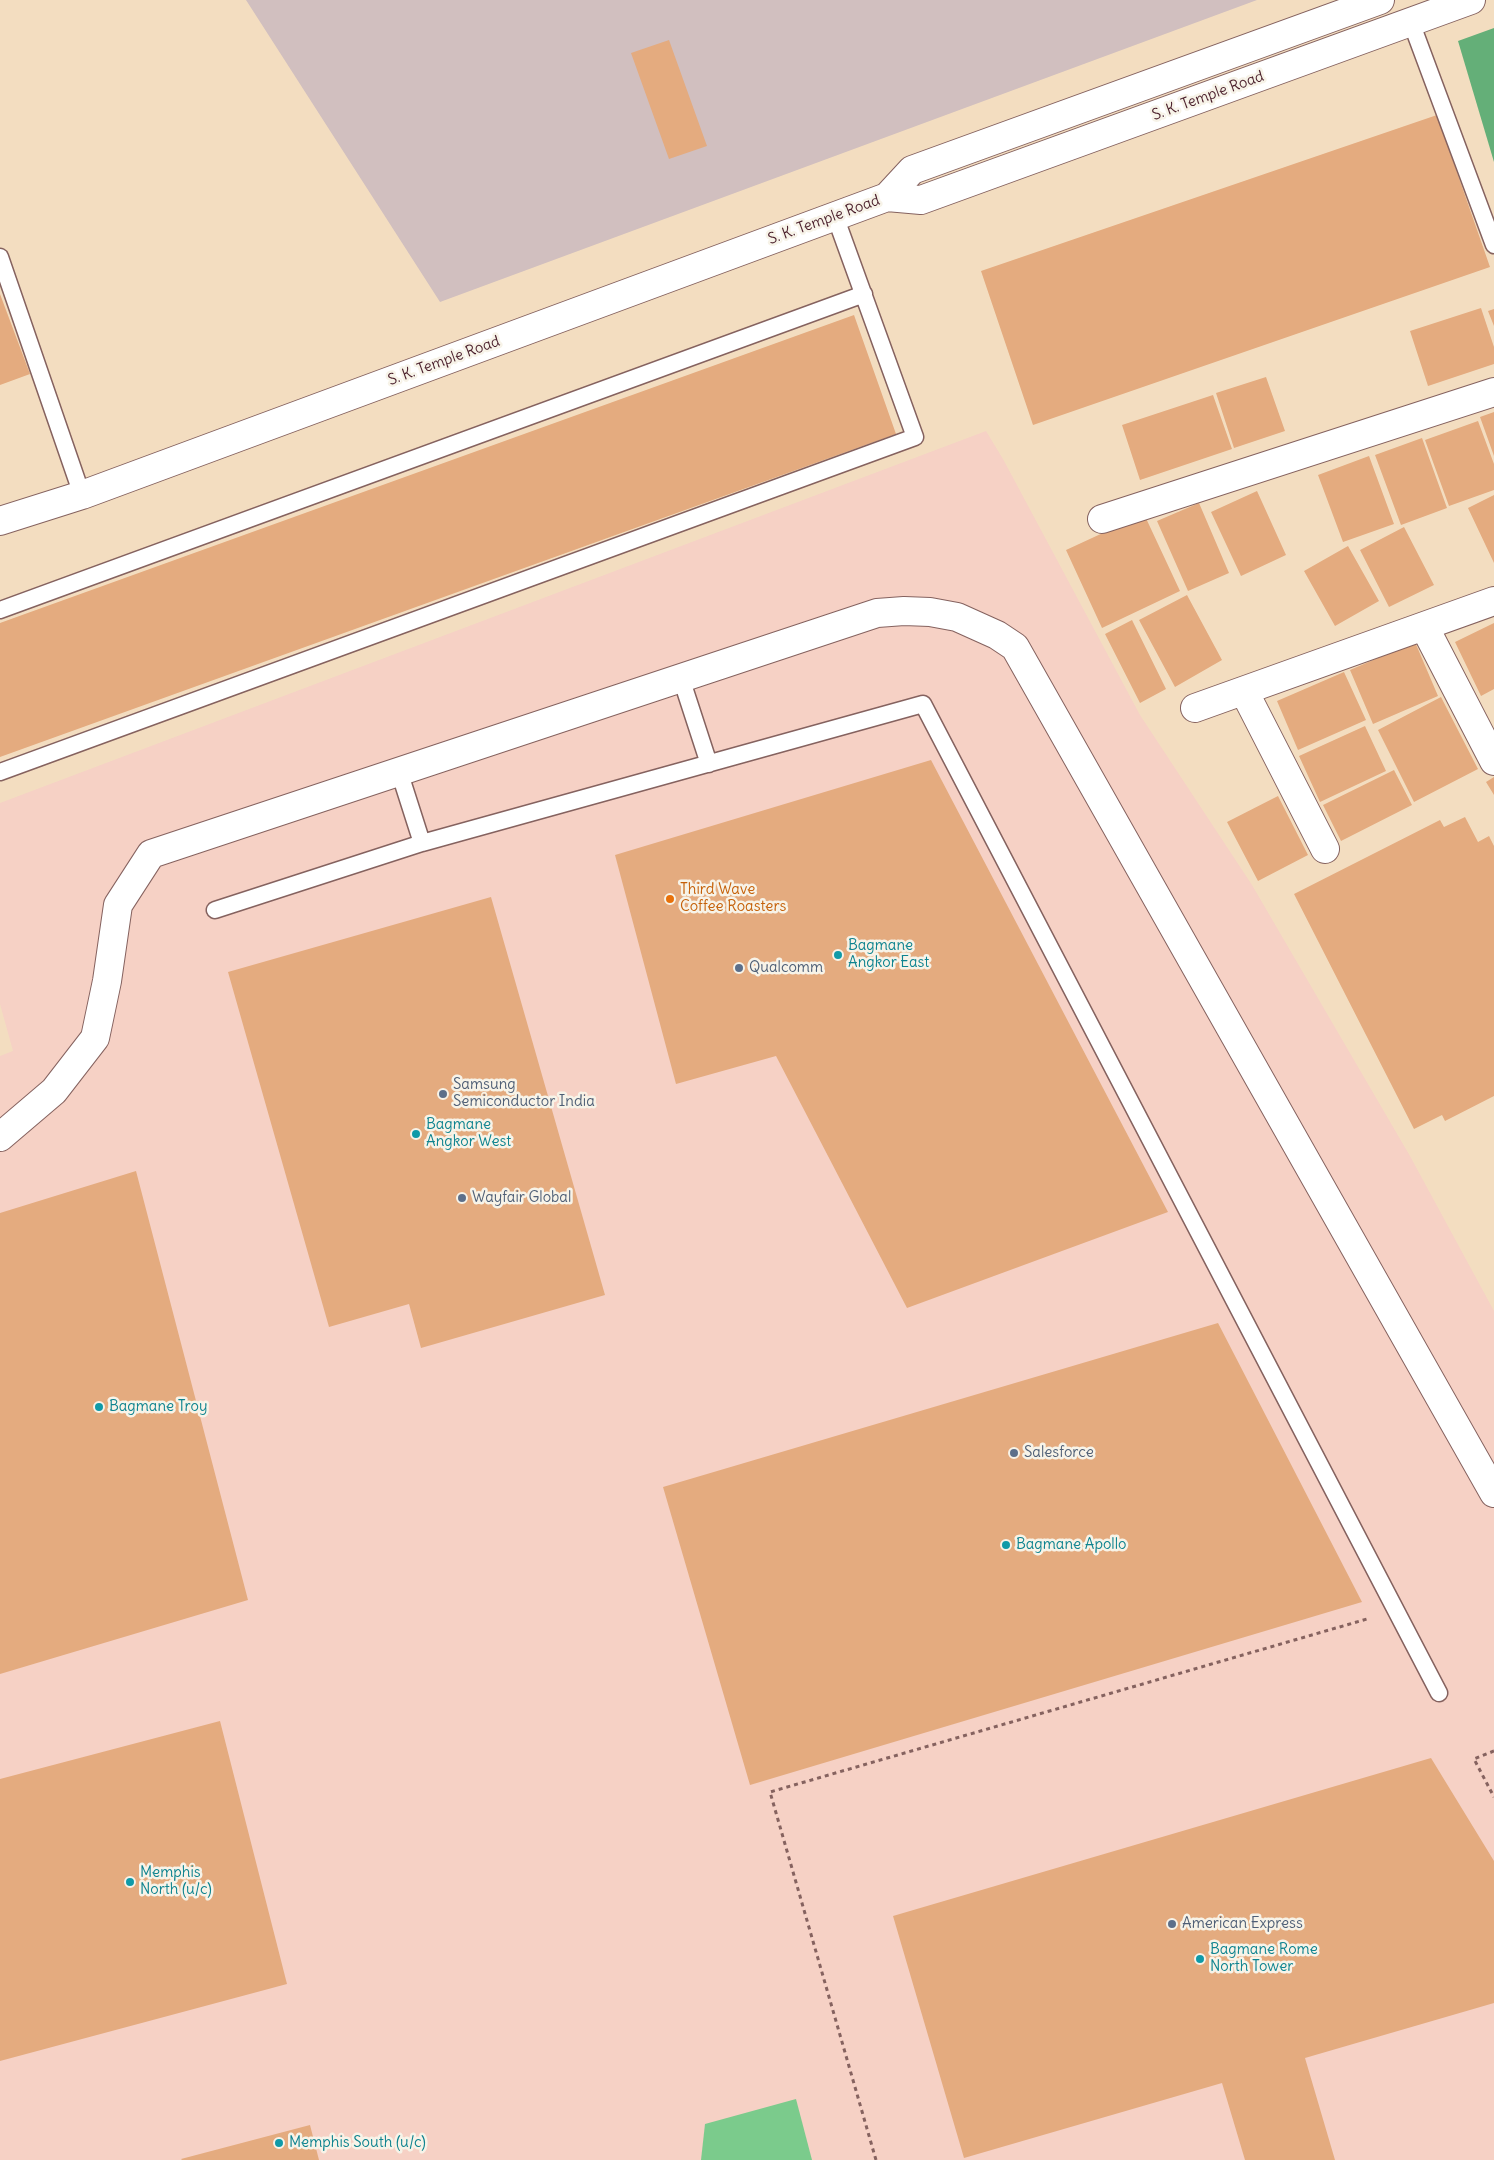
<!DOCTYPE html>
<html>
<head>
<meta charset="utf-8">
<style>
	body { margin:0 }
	canvas { display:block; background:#f3ddc0 }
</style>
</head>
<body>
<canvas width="1494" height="2160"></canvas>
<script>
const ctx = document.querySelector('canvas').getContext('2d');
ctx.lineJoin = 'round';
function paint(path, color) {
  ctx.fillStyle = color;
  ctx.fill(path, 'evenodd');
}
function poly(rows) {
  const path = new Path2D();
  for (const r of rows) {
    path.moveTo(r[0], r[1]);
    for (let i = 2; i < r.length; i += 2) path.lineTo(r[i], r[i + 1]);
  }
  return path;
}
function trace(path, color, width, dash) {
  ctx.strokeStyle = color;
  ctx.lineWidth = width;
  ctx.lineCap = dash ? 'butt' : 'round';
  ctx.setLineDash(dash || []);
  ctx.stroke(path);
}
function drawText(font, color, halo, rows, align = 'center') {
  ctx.font = font + ' Delius,sans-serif';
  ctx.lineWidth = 5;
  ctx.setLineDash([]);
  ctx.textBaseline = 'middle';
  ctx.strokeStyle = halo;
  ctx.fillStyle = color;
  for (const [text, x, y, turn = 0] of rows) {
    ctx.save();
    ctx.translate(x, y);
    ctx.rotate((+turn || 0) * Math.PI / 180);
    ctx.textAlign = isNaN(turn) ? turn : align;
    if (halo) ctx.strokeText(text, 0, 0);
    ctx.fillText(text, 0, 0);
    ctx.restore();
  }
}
const built = poly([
	[986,431,1003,459,1140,715,1252,885,1410,1156,1494,1311,1494,2160,0,2160,0,1056,13,1051,0,1004,0,803]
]);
const industrial = poly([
	[246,0,1257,0,440,302]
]);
const green = poly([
	[796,2099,812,2160,701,2160,705,2124]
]);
const forest = poly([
	[1494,28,1494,162,1458,41]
]);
const building = poly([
	[669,40,707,146,669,159,631,53],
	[1437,115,1490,267,1033,425,981,271],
	[0,294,30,374,0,385],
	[1481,308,1494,347,1494,364,1428,386,1410,331],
	[1494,309,1494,326,1488,311],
	[854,315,896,434,0,757,0,623],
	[1266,377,1285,431,1234,448,1216,393],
	[1213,395,1232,449,1140,480,1122,425],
	[1494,412,1494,456,1480,417],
	[1478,421,1494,464,1494,490,1449,506,1425,440],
	[1422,438,1447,508,1401,525,1375,455],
	[1369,456,1394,524,1343,542,1318,475],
	[1257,491,1286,555,1241,576,1211,512],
	[1494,495,1494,563,1468,508],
	[1199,503,1229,573,1188,591,1157,521],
	[1144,514,1180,591,1102,628,1066,550],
	[1404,527,1434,585,1389,607,1360,550],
	[1348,546,1379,601,1335,626,1304,571],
	[1187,595,1222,660,1175,687,1139,620],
	[1132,620,1166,689,1140,703,1105,634],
	[1494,623,1494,689,1481,696,1455,642],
	[1415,642,1438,696,1373,724,1350,670],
	[1344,672,1366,720,1298,750,1277,701],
	[1441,697,1478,769,1414,802,1378,730],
	[1365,726,1386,771,1320,802,1299,756],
	[931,760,1168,1212,907,1308,776,1056,676,1084,615,855],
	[1394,770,1412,805,1341,841,1323,805],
	[1494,777,1494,795,1486,782],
	[1278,796,1308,855,1258,881,1227,822],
	[1465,817,1478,842,1489,836,1494,846,1494,1096,1445,1121,1442,1115,1414,1129,1294,894,1440,820,1444,827],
	[491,897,605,1295,421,1348,409,1304,329,1327,228,972],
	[136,1171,248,1600,0,1674,0,1213],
	[1218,1323,1362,1602,750,1785,663,1487],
	[220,1721,287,1984,0,2061,0,1779],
	[1431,1758,1494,1861,1494,2003,1305,2058,1335,2160,1245,2160,1222,2083,964,2158,893,1916],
	[310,2125,319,2160,182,2160,181,2159]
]);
const path = poly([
	[1494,1751,1474,1759,1494,1797],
	[876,2160,770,1792,1367,1619]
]);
const service = poly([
	[1411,22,1494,245],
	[0,257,82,495],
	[0,610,864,294],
	[681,678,709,764],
	[399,771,422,843],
	[0,772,915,437,835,216],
	[215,910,422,843,923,704,1439,1693]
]);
const minor = poly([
	[1102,519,1494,392],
	[1424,626,1494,761],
	[1244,691,1325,849],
	[1195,708,1494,601],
	[0,1137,54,1091,95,1038,107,981,118,905,151,854,877,613,904,611,930,612,957,617,997,635,1015,647,1494,1493]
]);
const tertiary = poly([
	[887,197,912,170,1380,0],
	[0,521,82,495,887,197,921,200,1471,0]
]);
const markers = [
	[670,899,5,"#e8710a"],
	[838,955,5,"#0f9aa8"],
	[739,968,5,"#5c6f8a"],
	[443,1094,5,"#5c6f8a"],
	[416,1134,5,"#0f9aa8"],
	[462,1198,5,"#5c6f8a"],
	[99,1407,5,"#0f9aa8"],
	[1014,1453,5,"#5c6f8a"],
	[1006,1545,5,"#0f9aa8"],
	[130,1882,5,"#0f9aa8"],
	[1172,1924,5,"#5c6f8a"],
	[1200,1959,5,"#0f9aa8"],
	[279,2143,5,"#0f9aa8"]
];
const streetNames = [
	["S. K. Temple Road",1208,96,-20],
	["S. K. Temple Road",824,220,-20],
	["S. K. Temple Road",444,361,-20]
];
const foodNames = [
	["Third Wave",680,890],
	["Coffee Roasters",680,907]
];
const cultureNames = [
	["Bagmane",848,946],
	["Angkor East",848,963],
	["Bagmane",426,1125],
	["Angkor West",426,1142],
	["Bagmane Troy",109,1407],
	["Bagmane Apollo",1016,1545],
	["Memphis",140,1873],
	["North (u/c)",140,1890],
	["Bagmane Rome",1210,1950],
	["North Tower",1210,1967],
	["Memphis South (u/c)",289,2143]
];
const serviceNames = [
	["Qualcomm",749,968],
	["Samsung",453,1085],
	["Semiconductor India",453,1102],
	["Wayfair Global",472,1198],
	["Salesforce",1024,1453],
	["American Express",1182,1924]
];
paint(built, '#f6d1c5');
paint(industrial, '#d1bfbf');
paint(green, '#7bcb8c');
paint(forest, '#64af78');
paint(building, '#e4ab7f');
trace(service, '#85625f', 19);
trace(minor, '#85625f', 30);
trace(tertiary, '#85625f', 30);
trace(path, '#85625f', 3, [4, 4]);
trace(service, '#fff', 16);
trace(minor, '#fff', 28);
trace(tertiary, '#fff', 28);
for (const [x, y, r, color] of markers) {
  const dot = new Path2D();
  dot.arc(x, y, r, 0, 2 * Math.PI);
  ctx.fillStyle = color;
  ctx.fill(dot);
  trace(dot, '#f7f3e8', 2);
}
drawText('15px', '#4a1f2b', '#f7f3e8', streetNames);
drawText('15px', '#c56008', '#f7f3e8', foodNames, 'left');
drawText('15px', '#0d838f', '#f7f3e8', cultureNames, 'left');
drawText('15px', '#4e5e75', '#f7f3e8', serviceNames, 'left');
</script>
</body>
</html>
